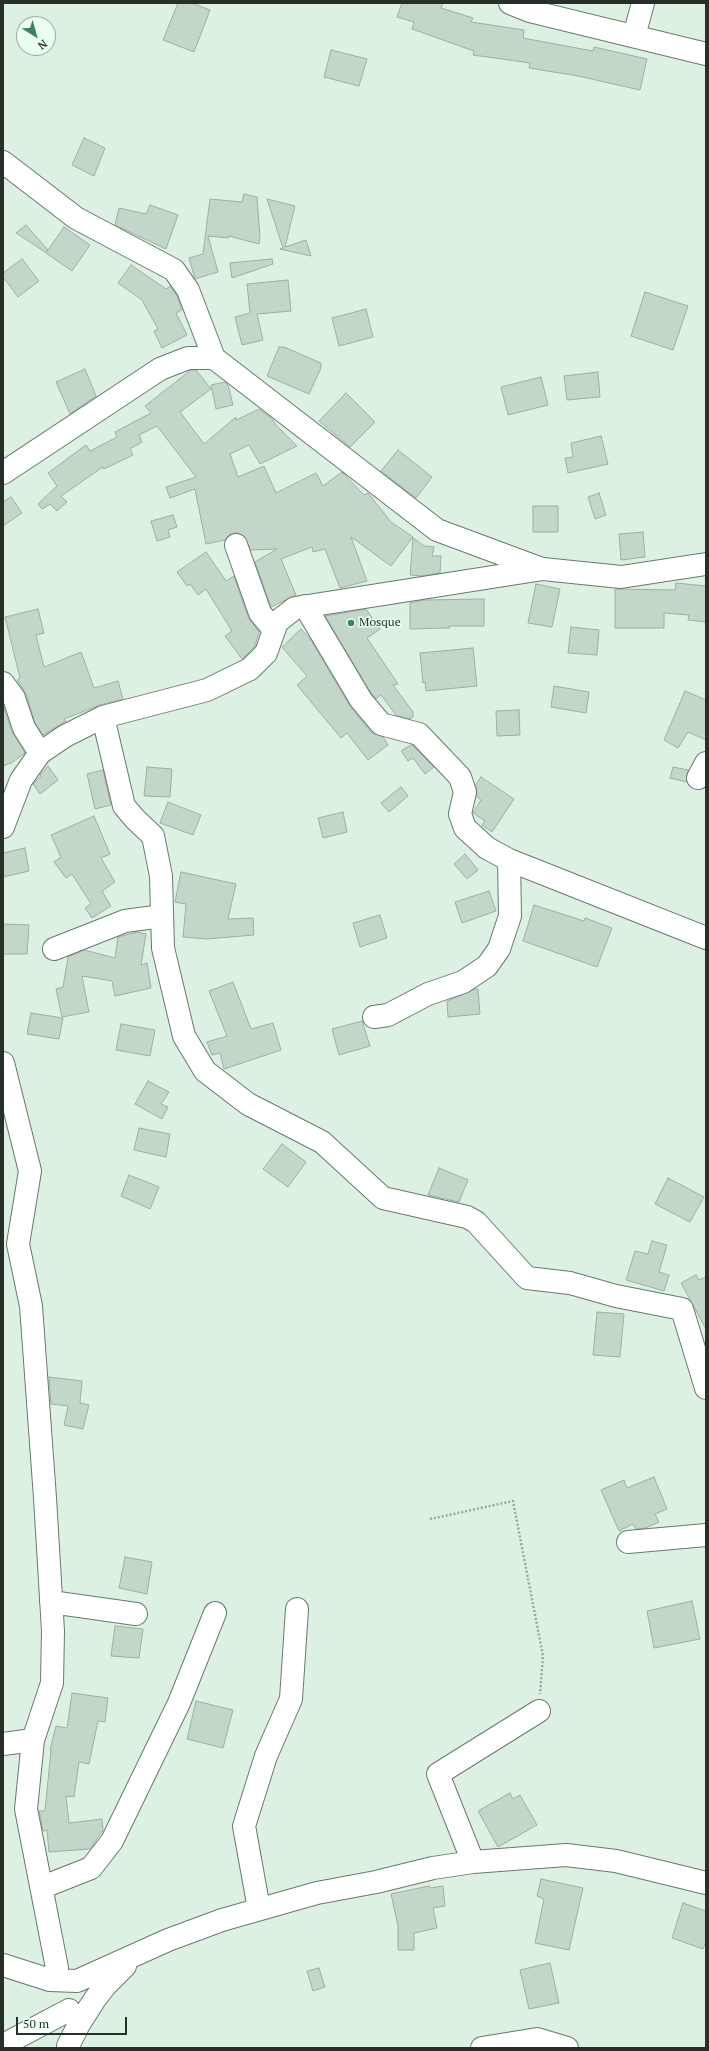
<!DOCTYPE html>
<html>
<head>
<meta charset="utf-8">
<style>
	body { margin:0 }
	#map { position:relative; width:709px; height:2051px; overflow:hidden; background:#ddf1e2; font-family:"PT Serif",serif }
	canvas { display:block }
	.frame { position:absolute; inset:0; border:4px solid #272f29; pointer-events:none }
	.north { position:absolute; left:16px; top:16px; width:40px; height:40px; box-sizing:border-box; background:#eafff0; border:1px solid #9caca0; border-radius:50%; rotate:143deg; font-size:11px; font-weight:700; line-height:16px; text-align:center; color:#272f29 }
	.north::after { content:''; display:block; margin:auto; width:14px; height:18px; background:#368657; clip-path:polygon(50% 0,100% 100%,50% 72%,0 100%) }
	.scale { position:absolute; left:16px; top:2017px; width:111px; height:18px; box-sizing:border-box; border:2px solid #272f29; border-top:0; padding-left:5px; font-size:12px; line-height:14px; white-space:nowrap; color:#272f29; -webkit-text-stroke:3px #eafff0; paint-order:stroke }
</style>
</head>
<body>
<div id="map">
<canvas width="709" height="2051"></canvas>
<div class="frame"></div>
<div class="north">N</div>
<div class="scale">50 m</div>
</div>
<script>
const ctx = document.querySelector('canvas').getContext('2d');
ctx.lineJoin = 'round';
function paint(path, color) {
  ctx.fillStyle = color;
  ctx.fill(path, 'evenodd');
}
function poly(rows) {
  const path = new Path2D();
  for (const r of rows) {
    path.moveTo(r[0], r[1]);
    for (let i = 2; i < r.length; i += 2) path.lineTo(r[i], r[i + 1]);
  }
  return path;
}
function trace(path, color, width, dash) {
  ctx.strokeStyle = color;
  ctx.lineWidth = width;
  ctx.lineCap = dash ? 'butt' : 'round';
  ctx.setLineDash(dash || []);
  ctx.stroke(path);
}
function drawText(font, color, halo, rows, align = 'center') {
  ctx.font = font + ' "PT Serif",serif';
  ctx.lineWidth = 3;
  ctx.setLineDash([]);
  ctx.textBaseline = 'middle';
  ctx.strokeStyle = halo;
  ctx.fillStyle = color;
  for (const [text, x, y, turn = 0] of rows) {
    ctx.save();
    ctx.translate(x, y);
    ctx.rotate((+turn || 0) * Math.PI / 180);
    ctx.textAlign = isNaN(turn) ? turn : align;
    if (halo) ctx.strokeText(text, 0, 0);
    ctx.fillText(text, 0, 0);
    ctx.restore();
  }
}
const building = poly([
	[178,3,192,3,210,10,194,52,163,40,178,3],
	[402,3,443,3,441,8,473,18,471,22,524,30,523,38,593,51,594,47,647,59,640,90,578,76,529,68,530,63,473,55,474,51,412,29,414,22,397,17,402,3],
	[331,50,367,59,359,86,324,77,331,50],
	[84,138,105,148,94,176,72,165,84,138],
	[244,194,257,197,260,237,259,244,229,236,228,238,208,236,218,272,195,279,189,258,203,254,210,199,242,202,244,194],
	[267,199,295,206,285,247,306,240,311,256,280,249,283,248,267,199],
	[150,205,178,215,166,249,115,225,119,208,146,214,150,205],
	[26,225,48,250,45,252,16,233,26,225],
	[64,227,90,245,72,271,46,253,64,227],
	[22,259,39,281,18,297,3,277,3,273,22,259],
	[272,259,273,264,232,278,230,263,272,259],
	[131,265,166,289,170,286,177,296,182,310,176,313,187,335,162,348,154,331,158,329,142,300,118,283,131,265],
	[288,280,291,311,257,314,263,340,242,345,235,317,250,313,247,284,288,280],
	[645,292,688,306,673,350,631,336,645,292],
	[366,309,373,337,339,346,332,318,366,309],
	[279,347,284,347,321,363,321,368,309,394,267,376,279,347],
	[85,369,96,396,70,414,56,382,85,369],
	[191,370,196,370,211,389,180,412,204,444,236,417,236,420,259,409,273,420,276,425,297,446,260,464,249,445,230,454,238,477,264,466,276,493,316,473,323,486,342,472,364,495,368,493,391,522,413,537,391,566,351,537,367,581,340,588,325,549,313,552,312,547,281,559,296,595,271,607,255,562,277,549,251,550,244,536,238,533,231,533,225,540,206,544,195,489,170,498,166,487,196,477,157,426,139,435,142,442,130,449,133,455,104,469,103,467,61,496,67,502,57,511,50,504,42,509,38,504,57,486,48,473,86,445,90,451,117,437,115,432,151,413,145,406,191,370],
	[598,372,600,397,567,400,564,376,598,372],
	[541,377,548,405,508,415,501,387,541,377],
	[225,382,228,385,233,405,216,409,211,385,225,382],
	[346,393,375,422,350,447,319,421,346,393],
	[601,436,608,464,568,473,565,458,573,457,571,443,601,436],
	[398,450,432,477,416,498,381,471,398,450],
	[599,493,606,515,595,519,588,497,599,493],
	[11,497,22,513,3,526,3,502,11,497],
	[533,506,558,506,558,532,533,532,533,506],
	[173,515,177,527,168,530,170,537,157,541,151,521,173,515],
	[643,532,645,557,621,560,619,534,643,532],
	[413,538,424,546,434,547,432,556,441,556,440,573,421,576,410,575,413,538],
	[206,552,226,581,234,576,248,617,259,632,255,646,242,659,225,636,232,631,206,589,198,595,190,584,187,586,177,572,206,552],
	[676,583,706,586,706,622,688,620,689,615,664,613,664,628,615,628,615,589,675,590,676,583],
	[536,584,560,589,552,627,528,623,536,584],
	[484,599,484,626,449,626,450,628,410,629,410,603,424,600,484,599],
	[38,609,44,633,36,635,44,667,81,652,94,688,118,681,123,699,100,705,64,719,66,721,43,735,35,723,26,694,17,680,20,678,5,617,38,609],
	[366,609,380,629,367,638,398,684,393,685,413,712,413,717,410,719,396,715,381,695,376,699,371,693,325,616,366,609],
	[571,627,599,630,597,655,568,653,571,627],
	[301,629,311,640,351,708,371,732,383,737,388,745,368,760,347,733,341,738,297,685,307,676,282,647,301,629],
	[473,648,477,686,426,691,425,682,423,683,420,653,473,648],
	[554,686,589,692,586,713,551,707,554,686],
	[685,691,706,700,706,740,688,732,678,748,664,740,685,691],
	[3,705,12,732,25,753,11,763,3,766,3,705],
	[519,710,520,735,497,736,496,711,519,710],
	[411,745,412,745,434,767,425,774,413,758,408,761,401,751,411,745],
	[48,766,58,780,40,794,33,784,41,776,40,775,48,766],
	[147,767,172,769,170,797,144,796,147,767],
	[673,767,688,770,686,782,670,778,673,767],
	[103,770,111,805,95,809,87,774,103,770],
	[481,777,514,799,492,832,482,825,485,821,473,813,481,800,477,797,476,784,481,777],
	[401,787,408,796,389,812,381,803,401,787],
	[168,802,201,815,193,835,160,823,168,802],
	[343,812,347,832,323,838,318,818,343,812],
	[94,816,110,854,101,858,115,882,102,891,111,906,92,918,85,908,91,904,72,874,66,878,54,862,61,857,51,835,94,816],
	[25,848,29,871,3,877,3,853,25,848],
	[465,854,478,870,467,879,454,864,465,854],
	[181,872,236,884,228,919,253,918,254,935,207,939,183,937,186,904,175,902,181,872],
	[489,891,496,911,462,923,455,902,489,891],
	[534,905,584,921,585,918,612,928,597,967,523,941,534,905],
	[380,915,387,938,360,947,353,923,380,915],
	[3,924,29,925,27,954,3,954,3,924],
	[137,932,146,934,141,965,147,963,151,988,115,996,112,981,82,976,89,1012,62,1017,56,989,63,987,68,957,84,950,115,958,118,937,137,932],
	[233,982,251,1029,273,1023,281,1050,224,1069,220,1053,212,1055,207,1042,227,1036,209,991,233,982],
	[475,989,478,989,480,1014,448,1017,447,1001,475,989],
	[31,1013,63,1018,59,1039,27,1034,31,1013],
	[362,1021,370,1046,339,1055,332,1029,362,1021],
	[121,1024,155,1030,150,1056,116,1050,121,1024],
	[148,1081,169,1092,161,1104,168,1107,162,1119,135,1104,148,1081],
	[139,1128,170,1134,166,1157,134,1150,139,1128],
	[282,1144,306,1162,288,1187,263,1169,282,1144],
	[439,1168,468,1180,459,1202,428,1195,439,1168],
	[129,1175,159,1187,150,1209,121,1196,129,1175],
	[668,1178,704,1197,690,1222,655,1204,668,1178],
	[652,1241,667,1245,659,1272,669,1275,664,1291,626,1280,635,1251,648,1254,652,1241],
	[696,1275,699,1280,706,1277,706,1329,681,1283,696,1275],
	[597,1312,624,1314,620,1357,593,1355,597,1312],
	[49,1377,82,1381,80,1403,89,1405,83,1429,64,1425,68,1406,51,1404,49,1377],
	[654,1477,667,1509,655,1514,659,1522,646,1528,636,1529,633,1524,619,1531,601,1490,624,1480,627,1488,654,1477],
	[125,1557,152,1562,147,1594,119,1588,125,1557],
	[692,1601,700,1639,654,1648,647,1611,692,1601],
	[115,1626,143,1629,139,1658,111,1656,115,1626],
	[72,1693,108,1698,105,1722,98,1721,89,1764,79,1762,74,1797,66,1796,69,1823,102,1819,103,1830,90,1849,49,1852,47,1830,43,1831,39,1811,45,1811,51,1750,50,1750,56,1726,67,1728,72,1693],
	[196,1701,233,1710,223,1748,187,1739,196,1701],
	[510,1793,513,1799,520,1795,537,1825,498,1847,478,1811,510,1793],
	[541,1879,583,1888,569,1950,535,1943,544,1899,537,1896,541,1879],
	[429,1886,430,1888,443,1886,445,1906,433,1908,437,1928,414,1933,414,1950,398,1950,398,1926,391,1894,429,1886],
	[683,1903,706,1911,706,1941,703,1949,672,1938,683,1903],
	[550,1963,559,2003,529,2009,520,1970,550,1963],
	[319,1968,325,1987,313,1991,307,1971,319,1968]
]);
const path = poly([
	[430,1519,513,1501,543,1656,540,1694]
]);
const minor = poly([
	[510,3,530,11,706,54],
	[634,36,643,3],
	[3,162,76,218,174,270,188,290,214,358],
	[3,473,160,369,188,358,214,358,437,530,542,569],
	[236,545,260,613,274,630],
	[305,606,361,700,381,724,419,734,460,777,465,792,460,814,465,828,487,848,509,860,706,938],
	[3,683,14,698,24,728,40,753],
	[103,717,124,806,135,819,153,836,161,876,163,948,184,1036,205,1071,248,1104,322,1142,383,1198,467,1217,476,1222,527,1278,570,1283,616,1296,682,1309,706,1388],
	[698,778,706,763],
	[3,827,21,780,40,753,65,736,103,717,207,690,250,669,266,653,277,622,295,608,543,569,621,577,706,564],
	[54,949,125,921,162,916],
	[374,1017,388,1015,428,994,463,982,487,966,499,949,510,916,509,860],
	[3,1063,30,1171,18,1244,31,1306,45,1498,53,1631,52,1683,33,1740,26,1809,57,1968,50,1980],
	[628,1542,706,1535],
	[51,1602,136,1614],
	[3,1744,33,1740],
	[473,1862,438,1774,539,1711],
	[43,1887,91,1868,112,1841,179,1703,215,1613],
	[259,1909,244,1826,266,1756,291,1699,297,1609],
	[3,1965,50,1980,77,1981,168,1940,222,1920,317,1893,376,1882,433,1868,473,1862,566,1855,616,1861,706,1883],
	[3,2045,69,2010],
	[68,2046,79,2024,95,1999,105,1986,125,1966],
	[482,2048,537,2039,567,2048]
]);
const markers = [
	[351,623,4,"#368657"]
];
const poiNames = [
	["Mosque",359,623]
];
paint(building, '#c3d7c8');
trace(building, '#9cb0a2', 1);
trace(minor, '#677a6d', 24);
trace(path, '#9aa99e', 2.5, [2, 2]);
trace(minor, '#fff', 22);
for (const [x, y, r, color] of markers) {
  const dot = new Path2D();
  dot.arc(x, y, r, 0, 2 * Math.PI);
  ctx.fillStyle = color;
  ctx.fill(dot);
  trace(dot, '#eafff0', 1.5);
}
drawText('12px', '#272f29', '#eafff0', poiNames, 'left');
</script>
</body>
</html>
